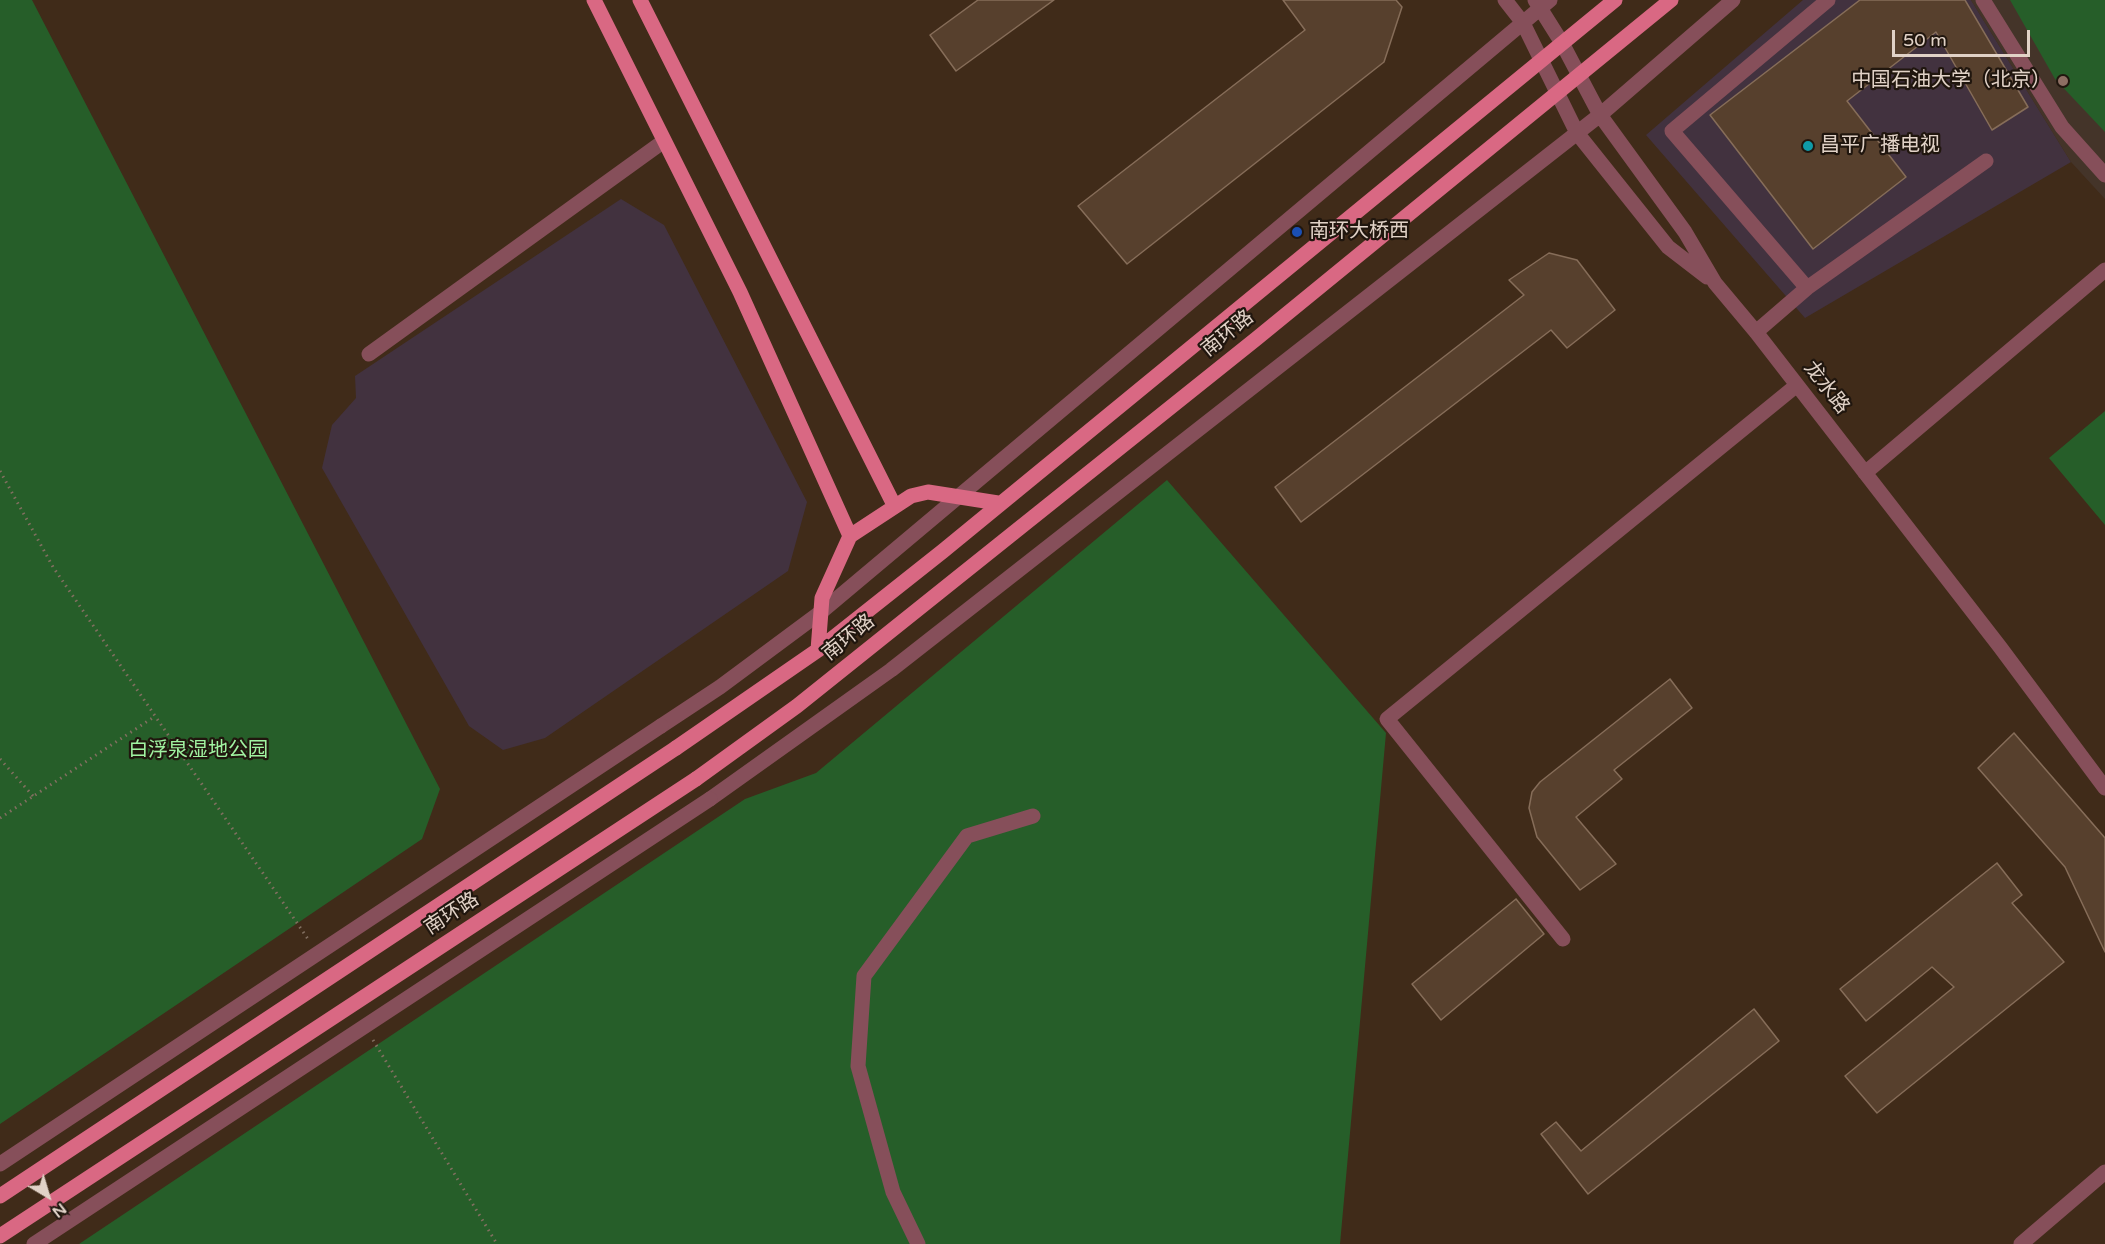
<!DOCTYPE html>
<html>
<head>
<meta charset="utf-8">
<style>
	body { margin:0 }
	#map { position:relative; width:2105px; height:1244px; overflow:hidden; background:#402b19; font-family:"Varela Round",sans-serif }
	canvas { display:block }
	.north { position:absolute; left:18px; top:1166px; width:60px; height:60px; -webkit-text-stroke:4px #20160e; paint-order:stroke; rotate:142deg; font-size:16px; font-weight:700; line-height:24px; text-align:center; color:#e1d2c7 }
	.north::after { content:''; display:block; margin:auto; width:21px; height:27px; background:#e1d2c7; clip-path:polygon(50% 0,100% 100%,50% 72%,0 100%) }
	.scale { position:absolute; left:1892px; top:30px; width:138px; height:27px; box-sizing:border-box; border:3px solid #e1d2c7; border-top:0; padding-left:8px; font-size:18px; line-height:21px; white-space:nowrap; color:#e1d2c7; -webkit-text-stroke:4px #20160e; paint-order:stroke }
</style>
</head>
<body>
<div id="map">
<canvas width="2105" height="1244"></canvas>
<div class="north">N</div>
<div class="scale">50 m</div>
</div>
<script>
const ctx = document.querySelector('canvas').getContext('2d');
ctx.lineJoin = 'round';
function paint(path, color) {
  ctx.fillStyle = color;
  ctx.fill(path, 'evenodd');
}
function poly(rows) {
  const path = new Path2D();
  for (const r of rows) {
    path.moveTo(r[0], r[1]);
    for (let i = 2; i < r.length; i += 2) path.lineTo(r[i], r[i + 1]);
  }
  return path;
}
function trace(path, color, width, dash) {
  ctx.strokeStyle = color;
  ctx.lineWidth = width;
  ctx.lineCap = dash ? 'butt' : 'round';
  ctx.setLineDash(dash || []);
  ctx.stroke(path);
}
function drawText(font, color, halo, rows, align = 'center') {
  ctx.font = font + ' "Varela Round","Noto Sans SC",sans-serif';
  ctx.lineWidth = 4.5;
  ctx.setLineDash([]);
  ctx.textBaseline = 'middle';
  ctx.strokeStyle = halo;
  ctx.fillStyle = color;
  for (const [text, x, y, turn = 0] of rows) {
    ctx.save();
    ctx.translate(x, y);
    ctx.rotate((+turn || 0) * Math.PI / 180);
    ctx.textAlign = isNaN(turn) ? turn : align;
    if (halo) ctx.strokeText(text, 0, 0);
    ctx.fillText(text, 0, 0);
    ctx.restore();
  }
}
const commercial = poly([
	[1803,0,1971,0,2071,162,1805,318,1646,135],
	[621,199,664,225,807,502,788,571,545,738,503,750,469,726,322,468,332,425,356,398,355,376]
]);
const education = poly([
	[1971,0,2105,0,2105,199,2071,162]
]);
const green = poly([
	[0,0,32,0,440,789,422,839,0,1124],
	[2010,0,2105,0,2105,132,2055,79],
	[2105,411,2105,525,2049,458],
	[1167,480,1386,733,1340,1244,79,1244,745,799,816,773]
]);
const building = poly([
	[978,0,1054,0,956,71,930,35,978,0],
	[1283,0,1396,0,1402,7,1384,62,1127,264,1078,206,1305,30,1283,0],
	[1860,0,1965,0,2028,107,1992,130,1936,32,1847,101,1906,177,1813,249,1710,115,1860,0],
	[1549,253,1577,260,1615,310,1567,348,1551,330,1301,522,1275,487,1524,295,1509,280,1549,253],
	[1670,679,1692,708,1614,770,1622,779,1576,817,1616,864,1580,890,1537,837,1529,808,1532,792,1540,782,1670,679],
	[2014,733,2105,838,2105,952,2065,867,1978,768,2014,733],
	[1997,863,2022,895,2012,903,2064,962,1877,1113,1845,1076,1954,987,1932,967,1866,1021,1840,989,1997,863],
	[1516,899,1544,934,1441,1020,1412,984,1516,899],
	[1754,1009,1779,1041,1588,1194,1541,1134,1556,1122,1581,1151,1754,1009]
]);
const path = poly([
	[0,471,53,567,308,939],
	[0,759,33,796],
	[0,818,154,717],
	[373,1040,497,1244]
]);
const minor = poly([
	[1505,0,1523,23,1577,133,1668,247,1707,277],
	[1535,0,1562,43,1600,115,1685,232,1715,283,1756,332,2000,647,2105,788],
	[1983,0,2062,127,2105,175],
	[1807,288,1672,131,1828,0],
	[1756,332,1807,288,1986,161],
	[369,354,664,141],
	[1865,473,2105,270],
	[661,726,720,687,821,612,1550,0],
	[710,799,891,670,1600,115,1733,0],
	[1563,939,1387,719,1797,385],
	[918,1244,893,1192,858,1066,864,976,967,836,1033,816],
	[2021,1244,2105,1172]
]);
const major = poly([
	[594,0,740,292,850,536],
	[640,0,894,505],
	[818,650,822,598,850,536,911,496,928,492,998,503],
	[676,748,818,650,943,551,1615,0],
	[696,779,797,706,1256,339,1671,0]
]);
const minorBridge = poly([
	[0,1164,661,726],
	[34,1244,710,799]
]);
const majorBridge = poly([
	[0,1196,676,748],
	[0,1236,696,779]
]);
const markers = [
	[2063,81,6,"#8d6e63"],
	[1808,146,6,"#0f9aa8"],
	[1297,232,6,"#1a4fb4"]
];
const poiNames = [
	["中国石油大学（北京）",2051,81,"right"],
	["昌平广播电视",1820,146],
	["南环大桥西",1309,232]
];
const streetNames = [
	["南环路",1228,334,-39],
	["龙水路",1826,388,52],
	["南环路",849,638,-39],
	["南环路",452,914,-33]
];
const parkNames = [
	["白浮泉湿地公园",198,751]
];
paint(commercial, '#42323f');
paint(education, '#443429');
paint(green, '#265e29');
paint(building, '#57402d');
trace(building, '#866d59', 1.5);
trace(path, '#826f60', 3, [1.5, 4.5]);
trace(minor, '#864f5a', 15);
trace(major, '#d96883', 15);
trace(minorBridge, '#864f5a', 15);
trace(majorBridge, '#d96883', 15);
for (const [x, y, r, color] of markers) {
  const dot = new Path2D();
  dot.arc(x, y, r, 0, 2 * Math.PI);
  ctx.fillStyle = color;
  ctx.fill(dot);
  trace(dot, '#20160e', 2);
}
drawText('20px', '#e1d2c7', '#20160e', poiNames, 'left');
drawText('20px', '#e1d2c7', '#20160e', streetNames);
drawText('20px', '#a0f3a1', '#20160e', parkNames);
</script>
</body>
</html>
